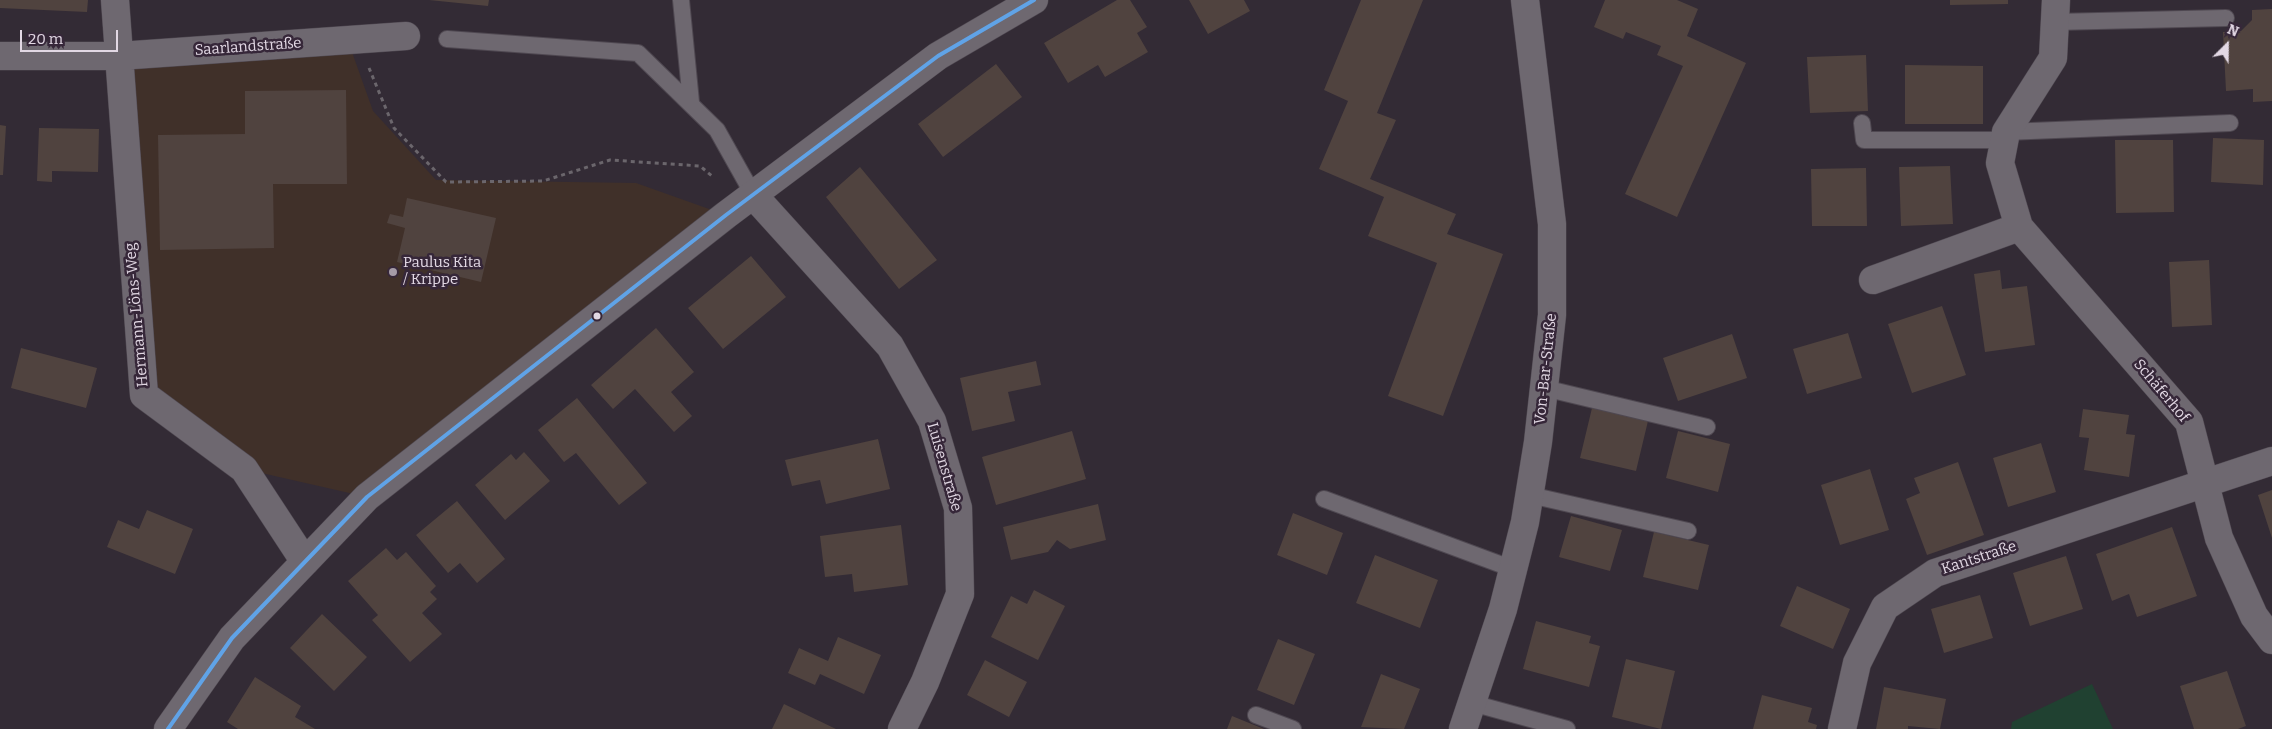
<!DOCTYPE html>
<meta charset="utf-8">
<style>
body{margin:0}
#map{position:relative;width:2272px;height:729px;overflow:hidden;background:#332b35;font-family:Bitter,serif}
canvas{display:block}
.north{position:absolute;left:2202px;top:20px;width:50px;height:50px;-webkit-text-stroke:4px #362739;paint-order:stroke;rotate:23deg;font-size:14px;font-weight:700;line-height:20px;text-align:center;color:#e2d8e4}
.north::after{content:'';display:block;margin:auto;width:18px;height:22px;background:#e2d8e4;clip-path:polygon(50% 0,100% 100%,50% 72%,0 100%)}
.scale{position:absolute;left:20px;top:30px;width:98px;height:22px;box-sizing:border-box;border:2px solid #e2d8e4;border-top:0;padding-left:6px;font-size:15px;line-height:18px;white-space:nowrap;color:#e2d8e4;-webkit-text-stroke:4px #362739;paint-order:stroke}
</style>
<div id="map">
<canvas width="2272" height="729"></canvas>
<div class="north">N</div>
<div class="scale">20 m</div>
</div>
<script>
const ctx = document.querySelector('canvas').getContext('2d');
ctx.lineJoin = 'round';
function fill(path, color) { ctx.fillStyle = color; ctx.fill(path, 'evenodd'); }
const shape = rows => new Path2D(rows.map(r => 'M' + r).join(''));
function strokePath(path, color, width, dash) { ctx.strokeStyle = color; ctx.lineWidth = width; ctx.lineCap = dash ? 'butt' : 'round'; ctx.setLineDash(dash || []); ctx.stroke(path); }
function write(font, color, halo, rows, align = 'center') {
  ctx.font = font + ' Bitter,serif'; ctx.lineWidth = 5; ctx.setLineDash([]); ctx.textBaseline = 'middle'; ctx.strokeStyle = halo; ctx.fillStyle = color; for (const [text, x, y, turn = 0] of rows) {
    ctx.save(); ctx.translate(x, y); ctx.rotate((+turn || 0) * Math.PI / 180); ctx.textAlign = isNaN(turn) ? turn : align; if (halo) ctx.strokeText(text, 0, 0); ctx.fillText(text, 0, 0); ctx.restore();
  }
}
fill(shape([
 [347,38,373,111,436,180,636,183,726,215,367,497,244,469,144,395,119,56]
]), '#403029');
fill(shape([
 [2092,684,2113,729,2011,729,2012,722]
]), '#204131');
fill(shape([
 [0,0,88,0,87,12,0,8],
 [429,0,489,0,488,6],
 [1117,0,1130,0,1147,27,1137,33,1148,52,1105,77,1098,65,1068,83,1044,43],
 [1189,0,1244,0,1250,11,1208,34],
 [1361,0,1423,0,1377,113,1396,120,1370,179,1456,214,1447,234,1503,254,1443,416,1388,396,1437,263,1368,236,1384,197,1319,169,1348,101,1324,90],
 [1605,0,1677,0,1698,9,1687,36,1746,63,1677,217,1625,194,1683,66,1657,55,1661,46,1626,32,1623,39,1594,27],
 [1950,0,2008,0,2008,4,1950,5],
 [2272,9,2272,101,2253,102,2253,89,2226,91,2223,32,2241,31,2252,20,2252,10],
 [1866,55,1868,111,1810,113,1807,57],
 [996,64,1022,97,943,157,918,124],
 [1905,65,1983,66,1983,124,1905,124],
 [346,90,347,184,273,184,274,248,160,250,158,135,245,134,245,91],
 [0,125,6,126,3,175,0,175],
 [39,128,99,129,98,172,52,171,52,182,37,181],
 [2213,138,2264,140,2263,185,2211,182],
 [2115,140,2173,140,2174,212,2116,213],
 [1950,166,1953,224,1901,226,1899,167],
 [860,167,937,260,899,289,826,197],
 [1866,168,1867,226,1812,226,1811,169],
 [407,198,496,218,481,282,397,262,405,228,387,223,390,214,403,217],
 [751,256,786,297,723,349,688,308],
 [2209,260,2212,325,2172,327,2169,262],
 [2000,270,2002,289,2027,286,2035,345,1985,352,1974,274],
 [1942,306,1966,375,1912,393,1888,324],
 [656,328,694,372,671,392,692,416,674,432,635,389,613,409,591,385],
 [1848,333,1862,378,1807,394,1793,349],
 [1732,334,1747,378,1678,401,1663,358],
 [21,348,97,368,86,408,11,388],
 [1036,361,1041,385,1008,392,1015,421,972,431,960,378],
 [577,398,647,483,619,505,576,453,564,462,538,430],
 [1592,408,1648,421,1636,471,1580,458],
 [2083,409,2129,415,2126,434,2135,435,2129,477,2084,470,2089,438,2079,437],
 [1072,431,1086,479,996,505,982,457],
 [1678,431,1730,444,1718,492,1666,478],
 [878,439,890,489,826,504,820,480,792,486,785,460],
 [2041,443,2056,492,2008,507,1993,458],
 [524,452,550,481,505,520,475,485,511,454,516,460],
 [1958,462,1984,535,1927,555,1906,499,1920,493,1914,478],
 [1870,469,1889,530,1840,545,1821,485],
 [2272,490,2272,538,2258,495],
 [457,501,505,559,477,583,460,563,448,573,416,535],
 [1098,504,1106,540,1070,549,1057,540,1048,552,1011,560,1003,527],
 [147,510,193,529,175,574,107,547,118,520,139,529],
 [1293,513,1343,533,1327,575,1277,555],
 [1571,516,1622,530,1610,571,1559,557],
 [901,525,908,585,854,592,852,574,825,577,820,536],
 [2172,527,2197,596,2137,617,2129,594,2112,601,2096,554],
 [1654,532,1709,545,1698,590,1643,577],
 [386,548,397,560,406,552,436,586,430,592,437,599,422,613,442,634,410,662,372,620,378,615,348,581],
 [1375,555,1438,580,1420,628,1356,603],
 [2066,556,2083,609,2030,626,2013,573],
 [1797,586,1850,609,1833,649,1780,626],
 [1034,590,1065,606,1038,660,991,637,1011,596,1027,604],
 [1980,595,1993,638,1944,653,1931,609],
 [322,614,367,657,334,691,290,648],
 [1536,621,1591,636,1589,643,1600,646,1589,687,1523,669],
 [838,637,881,655,864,694,820,674,815,685,788,673,799,648,828,661],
 [1278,639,1315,654,1294,705,1257,690],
 [1626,659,1675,671,1661,729,1612,717],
 [985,660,1027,682,1009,717,967,695],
 [2227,671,2246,726,2238,729,2194,729,2180,686],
 [1381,674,1420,689,1404,729,1361,727],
 [255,677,301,706,295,717,315,729,238,729,227,722],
 [1884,687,1946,699,1940,729,1908,726,1908,729,1876,729],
 [1762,695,1812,708,1808,722,1817,725,1816,729,1753,729],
 [784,704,836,729,772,729],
 [1232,716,1264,729,1227,729]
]), '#50433f');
const service = shape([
 [681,0,691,102],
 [2055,22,2226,18],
 [447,39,638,53,717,130,754,196],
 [1862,123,1864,140,2005,140],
 [2006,132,2230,123],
 [1544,388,1707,427],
 [1530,495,1688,531],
 [1324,499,1513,569],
 [1472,703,1567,729],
 [1256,715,1293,729]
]);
const minor = shape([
 [115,0,144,395,244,469,305,562],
 [2056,0,2053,58,2006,132,2000,163,2019,227,2189,422,2219,538,2254,616,2272,640],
 [0,56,119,56,406,36],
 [754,196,890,346,932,421,958,508,960,594,925,682,902,729],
 [1873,280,2019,227],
 [168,729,232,638,367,497,726,215,938,56,1034,0],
 [1463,729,1503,609,1525,522,1538,442,1552,315,1552,224,1525,0],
 [1842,729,1857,663,1885,607,1935,573,2272,461]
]);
strokePath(service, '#4f4851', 18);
strokePath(minor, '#4f4851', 29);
strokePath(shape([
 [369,68,394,128,446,182,543,181,610,160,700,166,712,176]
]), '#6b666c', 3, [4, 4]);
strokePath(service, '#6e6870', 16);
strokePath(minor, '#6e6870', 28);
strokePath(shape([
 [168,729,232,638,367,497,726,215,938,56,1034,0]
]), '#60a3e7', 4);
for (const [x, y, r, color] of [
 [393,272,5,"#a59ba7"],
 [597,316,4.5,"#e2d8e4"]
]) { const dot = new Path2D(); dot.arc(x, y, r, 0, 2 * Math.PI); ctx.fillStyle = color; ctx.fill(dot); strokePath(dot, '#362739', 2); }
write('15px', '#e2d8e4', '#362739', [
 ["Saarlandstraße",248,47,-4],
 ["Hermann-Löns-Weg",137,315,-95],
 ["Von-Bar-Straße",1546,369,-84],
 ["Schäferhof",2161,391,50],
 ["Luisenstraße",944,467,74],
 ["Kantstraße",1979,558,-18]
]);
write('15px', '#e2d8e4', '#362739', [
 ["Paulus Kita",403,263],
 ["/ Krippe",403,280]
], 'left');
</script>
